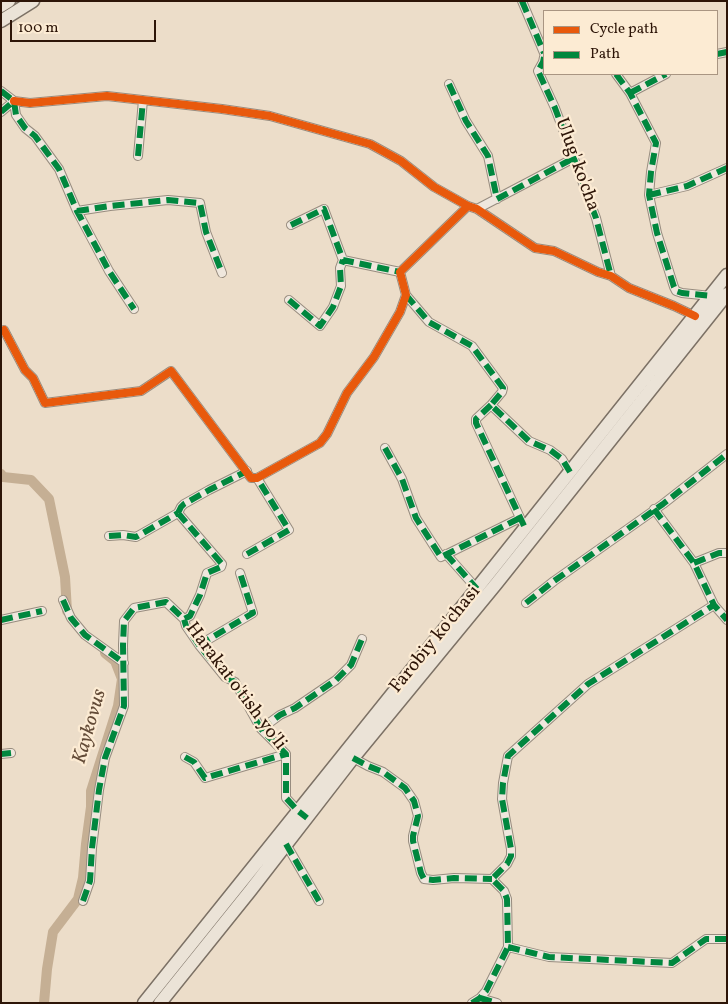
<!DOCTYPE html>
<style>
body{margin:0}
#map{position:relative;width:728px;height:1004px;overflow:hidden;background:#ecddc9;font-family:Vollkorn,serif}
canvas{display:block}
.frame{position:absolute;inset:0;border:2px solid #2d1508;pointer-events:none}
.legend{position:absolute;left:543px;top:10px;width:175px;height:65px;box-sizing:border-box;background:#fcebd3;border:1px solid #a99582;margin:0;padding:6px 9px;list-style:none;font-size:15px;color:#2d1508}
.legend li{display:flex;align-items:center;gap:10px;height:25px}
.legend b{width:25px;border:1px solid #a99582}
.scale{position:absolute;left:10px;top:20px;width:146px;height:22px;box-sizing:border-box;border:2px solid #2d1508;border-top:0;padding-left:6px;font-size:15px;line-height:18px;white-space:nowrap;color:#2d1508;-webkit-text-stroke:4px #fcebd3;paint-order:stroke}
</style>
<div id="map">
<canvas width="728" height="1004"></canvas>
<div class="frame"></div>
<ul class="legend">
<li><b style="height:6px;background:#e8590c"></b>Cycle path</li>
<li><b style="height:6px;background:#00873e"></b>Path</li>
</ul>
<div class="scale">100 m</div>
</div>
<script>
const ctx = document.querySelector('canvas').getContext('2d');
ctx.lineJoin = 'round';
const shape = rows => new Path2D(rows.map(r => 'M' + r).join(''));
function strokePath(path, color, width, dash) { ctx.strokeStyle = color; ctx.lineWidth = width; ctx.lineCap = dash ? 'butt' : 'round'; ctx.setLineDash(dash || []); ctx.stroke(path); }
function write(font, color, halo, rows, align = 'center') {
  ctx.font = font + ' Vollkorn,serif'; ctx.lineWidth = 4.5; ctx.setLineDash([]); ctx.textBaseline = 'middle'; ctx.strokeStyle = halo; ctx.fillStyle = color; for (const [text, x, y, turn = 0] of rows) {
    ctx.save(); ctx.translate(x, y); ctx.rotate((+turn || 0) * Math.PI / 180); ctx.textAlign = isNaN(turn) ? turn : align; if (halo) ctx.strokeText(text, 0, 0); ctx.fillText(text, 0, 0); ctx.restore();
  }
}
strokePath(shape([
 [1,474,3,477,31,480,49,499,65,577,67,611],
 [44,1003,47,969,53,932,78,899,83,878,86,844,91,807,91,791,118,706,122,679,115,661,105,653]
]), '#c5af94', 10);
const minor = shape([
 [522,1,544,53],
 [717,54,727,52],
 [544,57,543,62,538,71,555,108,596,218,611,276],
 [616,74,630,93,656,143,651,172,649,195,657,233,674,287,676,291,682,293,711,296],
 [449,84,466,121,488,156,497,199],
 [1,91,14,101,16,115,25,128,35,136,59,169,77,211,109,271,134,309],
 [630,93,666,74],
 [14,101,30,103,107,96,222,109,270,116,370,144,401,161,434,187,468,206,477,209,535,248,554,251,598,272,611,276,629,288,674,306,695,316],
 [1,112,14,101],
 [138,156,143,100],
 [649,195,687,186,727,168],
 [477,209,574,158],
 [77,211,110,206,168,200,200,203,206,232,222,273],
 [291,225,324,209,343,260,400,272],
 [406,295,429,322,472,346,503,388,502,392,491,405,529,441,550,450,562,459,570,472],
 [289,300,320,326,333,307,341,286,340,268,343,260],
 [4,330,25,370,33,378,45,403,141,391,171,371,251,478,257,478,320,443,327,434,347,393,374,357,400,312,406,295,400,272,468,206],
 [491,405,476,419,476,423,522,522],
 [385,448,402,479,416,518,441,557,520,518],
 [654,509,694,563,714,605,727,620],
 [178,513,222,564,221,567,207,573,200,595,190,616,184,619],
 [178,513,181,507,184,504,209,490,247,471],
 [109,536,123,535,136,537,178,513],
 [247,554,289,530,257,478],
 [446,554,477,589],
 [694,563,719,553,727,553],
 [63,600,71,618,85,635,124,663],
 [526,603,554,581,663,504,727,454],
 [1,620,42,611],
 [199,645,253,613,240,573],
 [261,729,280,715,295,708,336,680,351,665,362,639],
 [1,754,11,753],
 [185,757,194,762,205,778,286,754],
 [353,758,368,766,383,772,405,788,414,801,418,816,413,836,413,841,421,873,424,879,433,880,454,878,492,879],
 [286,844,319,901],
 [83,901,90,881,92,848,99,790,105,758,124,706,123,645,124,621,134,608,166,602,184,619,186,626,199,645,225,677,235,682,261,729,286,754,286,798,300,813],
 [508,947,549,957,672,963,706,939,727,939],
 [480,998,497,1003],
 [472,1003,480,998,486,991,508,947,507,899,504,891,492,879,507,864,511,856,511,849,502,799,503,783,508,756,588,684,714,605]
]);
const primary = shape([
 [1,6,9,1],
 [1,21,33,1],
 [144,1003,470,597,727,275],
 [160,1003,250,891,353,758,496,584,727,294]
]);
strokePath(minor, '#978c7f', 10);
strokePath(primary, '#7c7165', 15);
strokePath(minor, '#efe7dd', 8);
strokePath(primary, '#ebe3d7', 12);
strokePath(shape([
 [522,1,544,53],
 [717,54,727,52],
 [544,57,543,62,538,71,555,108,596,218,611,276],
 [616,74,630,93,656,143,651,172,649,195,657,233,674,287,676,291,682,293,712,296],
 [449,84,466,121,488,156,497,199,574,158],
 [1,91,14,101,16,115,25,128,35,136,59,169,77,211,109,271,134,309],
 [630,93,666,74],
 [1,112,14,101],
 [138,156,143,100],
 [649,195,687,186,727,168],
 [77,211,110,206,168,200,200,203,206,232,222,273],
 [291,225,324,209,343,260,400,272],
 [406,295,429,322,472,346,503,388,502,392,491,405,529,441,550,450,562,459,570,472],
 [289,300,320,326,333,307,341,286,340,268,343,260],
 [491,405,476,419,476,423,525,528],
 [385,448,402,479,416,518,441,557,520,518],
 [654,509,694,563,714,605,727,620],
 [178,513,222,564,221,567,207,573,200,595,190,616,184,619],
 [178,513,181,507,184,504,209,490,247,471],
 [109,536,123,535,136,537,178,513],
 [247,554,289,530,257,478],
 [446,554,477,589],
 [694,563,719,553,727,553],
 [63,600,71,618,85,635,124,663],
 [526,603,554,581,663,504,727,454],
 [1,620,42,611],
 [199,645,253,613,240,573],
 [261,729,280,715,295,708,336,680,351,665,362,639],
 [1,754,11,753],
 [185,757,194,762,205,778,286,754],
 [353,758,368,766,383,772,405,788,414,801,418,816,413,836,413,841,421,873,424,879,433,880,454,878,492,879],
 [286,844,319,901],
 [83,901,90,881,92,848,99,790,105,758,124,706,123,645,124,621,134,608,166,602,184,619,186,626,199,645,225,677,235,682,261,729,286,754,286,798,298,811,307,818],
 [508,947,549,957,672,963,706,939,727,939],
 [480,998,497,1003],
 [472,1003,480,998,486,991,508,947,507,899,504,891,492,879,507,864,511,856,511,849,502,799,503,783,508,756,588,684,714,605]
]), '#00873e', 6, [12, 6]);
strokePath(shape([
 [14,101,30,103,107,96,222,109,270,116,370,144,401,161,434,187,468,206,477,209,535,248,554,251,598,272,611,276,629,288,674,306,695,316],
 [4,330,25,370,33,378,45,403,141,391,171,371,251,478,257,478,320,443,327,434,347,393,374,357,400,312,406,295,400,272,468,206]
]), '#e8590c', 8);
write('19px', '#2d1508', '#fcebd3', [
 ["Ulug' ko'cha",576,165,70],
 ["Farobiy ko'chasi",436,640,-51],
 ["Harakat o'tish yo'li",235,687,53]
]);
write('italic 20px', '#634b37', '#fcebd3', [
 ["Kaykovus",91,727,-74]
]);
</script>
